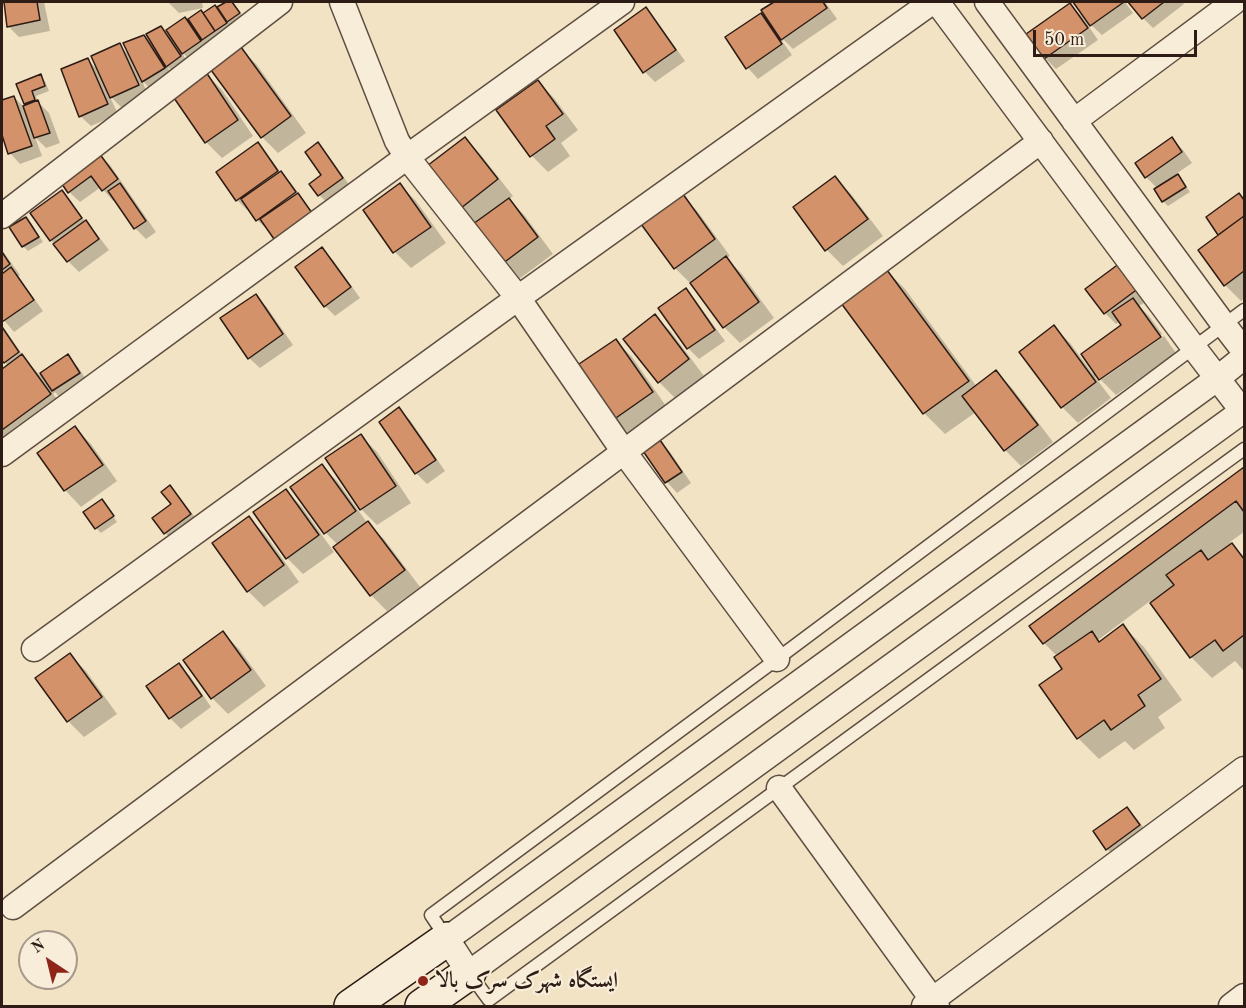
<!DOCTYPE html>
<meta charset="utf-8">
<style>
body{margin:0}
#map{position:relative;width:1246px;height:1008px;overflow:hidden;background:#f2e3c4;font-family:"Old Standard TT",serif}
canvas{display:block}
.frame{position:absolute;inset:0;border:3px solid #2d1c15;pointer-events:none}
.north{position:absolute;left:18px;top:930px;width:60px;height:60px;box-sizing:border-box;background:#f7edd9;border:2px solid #a6998b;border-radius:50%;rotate:325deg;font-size:16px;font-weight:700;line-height:24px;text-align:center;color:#2d1c15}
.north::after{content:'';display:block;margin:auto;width:21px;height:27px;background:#8f2418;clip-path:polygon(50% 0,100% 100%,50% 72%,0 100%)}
.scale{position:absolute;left:1033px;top:30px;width:164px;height:27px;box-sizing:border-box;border:3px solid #2d1c15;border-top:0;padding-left:8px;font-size:18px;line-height:21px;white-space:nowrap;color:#2d1c15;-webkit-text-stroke:4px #f7edd9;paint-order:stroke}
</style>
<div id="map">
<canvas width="1246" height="1008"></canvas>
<div class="frame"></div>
<div class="north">N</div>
<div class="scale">50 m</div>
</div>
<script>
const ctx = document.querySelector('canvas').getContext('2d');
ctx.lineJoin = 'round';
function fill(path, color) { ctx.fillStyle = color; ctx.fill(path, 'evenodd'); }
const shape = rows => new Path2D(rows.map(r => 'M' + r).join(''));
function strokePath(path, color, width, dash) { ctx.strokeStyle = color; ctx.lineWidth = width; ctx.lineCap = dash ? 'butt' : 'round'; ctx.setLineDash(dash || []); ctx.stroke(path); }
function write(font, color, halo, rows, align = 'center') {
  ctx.font = font + ' "Old Standard TT",Amiri,serif'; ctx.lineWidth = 4.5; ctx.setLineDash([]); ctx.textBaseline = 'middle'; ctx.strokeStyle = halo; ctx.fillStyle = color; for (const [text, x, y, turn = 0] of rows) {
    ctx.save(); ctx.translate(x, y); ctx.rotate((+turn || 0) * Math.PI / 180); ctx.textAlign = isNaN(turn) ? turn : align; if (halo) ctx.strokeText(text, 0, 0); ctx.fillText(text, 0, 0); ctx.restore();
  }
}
fill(shape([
 [2,2,44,2,50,31,19,37,9,27,5,3,2,5],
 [168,2,202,2,203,8,179,13],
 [229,2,231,2,235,5,244,19,193,63,184,54,183,55,191,67,177,76,169,68,168,68,174,79,153,92,142,80,148,96,122,108,109,95,118,114,91,126,80,116,88,60,100,72,119,45,129,55,144,36,154,46,160,28,172,39,185,19,194,28,203,15,215,7,217,9],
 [777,2,825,2,837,19,793,49,784,40,782,41,792,55,758,79,748,68,727,38,761,14,770,24,772,23,763,11],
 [1075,2,1125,2,1133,13,1102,35,1091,25],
 [1130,2,1182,2,1184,4,1153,28,1143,18],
 [1070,5,1081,15,1098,40,1056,69,1045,58,1028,34],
 [646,9,656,20,685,61,655,82,645,72],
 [241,49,257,65,306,133,278,153,262,137],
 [206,74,222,90,253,136,222,158,206,142],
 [40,76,45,81,49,91,36,96,38,102,49,113,60,143,46,148,35,137,42,156,20,164,10,153,2,133,2,102,14,97,24,107,28,106,25,103],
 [538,82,554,98,578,130,561,143,570,156,548,172,532,156,498,110],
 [465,139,481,155,513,196,509,199,525,216,553,254,519,279,503,263,457,211],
 [1172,139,1183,150,1192,163,1176,174,1182,181,1190,192,1168,206,1163,201,1158,189,1146,177,1137,164],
 [258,144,268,155,281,173,291,183,321,224,286,249,269,229,268,230,257,220,249,209,247,210,237,200],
 [318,144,328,155,352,189,330,205,319,195,323,175],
 [99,155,110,165,156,232,146,239,135,228,115,199,113,201,101,187,80,202,69,192],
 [835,178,851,194,883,236,843,266,827,250],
 [400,185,416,201,446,243,411,268,395,252,365,210],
 [61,192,72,203,87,224,96,233,109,250,79,272,68,261,51,240],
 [1239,195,1244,201,1244,299,1241,301,1225,285,1200,250,1221,235,1219,234],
 [682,196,698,212,730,256,726,258,742,274,774,318,740,343,724,327,691,284,675,268],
 [26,219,31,223,43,242,28,251,23,246],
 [322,249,333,260,360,298,335,316,325,306],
 [2,250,20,275,18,276,43,311,14,332,2,318],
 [1120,265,1149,300,1139,306,1149,316,1162,334,1101,377,1101,380,1096,375,1095,377,1111,398,1078,423,1062,407,1054,327,1070,343,1093,374,1095,372,1124,325,1120,321,1116,324,1105,313,1087,289],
 [884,268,905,289,977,387,996,372,1012,388,1053,442,1021,466,1005,450,976,412,945,434,924,413],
 [686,290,696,301,725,341,699,359,688,348,660,308],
 [255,296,266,306,293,345,260,368,249,358],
 [655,316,671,332,704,376,675,398,659,382],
 [2,325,28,363,40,375,67,356,78,367,89,384,63,401,55,392,53,394,66,410,2,458,2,371,8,366,2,358],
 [1164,336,1176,353,1116,395,1101,380],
 [616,341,632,357,668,409,630,435,614,419],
 [399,409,410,420,445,471,427,484,416,473],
 [75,428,91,444,117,481,81,507,65,490,39,453],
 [361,436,377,452,411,503,377,525,361,509],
 [659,441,670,452,691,483,677,493,667,482,645,451],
 [322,466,338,482,368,524,384,539,420,587,387,611,371,595,338,545,326,533,292,487],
 [1244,469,1244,532,1230,542,1244,557,1244,671,1235,661,1212,678,1191,657,1150,601,1098,640,1100,642,1123,626,1144,647,1182,700,1158,717,1165,728,1134,750,1125,741,1099,759,1078,738,1064,669,1058,657,1044,643,1032,626],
 [170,487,180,498,201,525,176,543,165,533,173,504],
 [286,491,302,507,334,552,303,574,287,558],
 [106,506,117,522,101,533,96,528],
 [249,518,265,534,299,582,264,607,248,591,214,543],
 [223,633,239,649,266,686,228,714,212,698],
 [70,655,86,671,117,714,84,737,68,721,37,678],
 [179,665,190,676,211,707,181,729,170,718,148,686],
 [1127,809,1137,819,1150,836,1118,859,1107,849]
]), '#0003');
const building = shape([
 [4,2,37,2,40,20,7,27,4,2],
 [226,2,232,2,240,13,227,22,217,7,226,2],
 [774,2,823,2,827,8,781,40,761,10,774,2],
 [1073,2,1124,2,1090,26,1073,2],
 [1128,2,1164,2,1142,19,1128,2],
 [1070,3,1088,28,1044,59,1026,34,1070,3],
 [215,5,227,23,215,31,203,13,215,5],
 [646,7,676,50,643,73,614,30,646,7],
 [201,10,215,31,202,40,188,19,201,10],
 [761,13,782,44,746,69,725,37,761,13],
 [185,17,201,41,182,54,166,30,185,17],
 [161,26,181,56,166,67,146,34,161,26],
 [144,35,165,68,142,82,123,43,144,35],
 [120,43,139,85,110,98,91,56,120,43],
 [241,47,291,116,261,138,211,70,241,47],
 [88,58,108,104,79,117,61,69,88,58],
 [206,72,238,120,205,143,172,95,206,72],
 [41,74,45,86,32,91,35,100,24,104,16,84,41,74],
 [538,80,563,114,546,126,555,139,530,157,496,110,538,80],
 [14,96,32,146,8,154,2,135,2,100,14,96],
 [38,100,50,133,34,138,23,106,38,100],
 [465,137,498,179,456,212,423,169,465,137],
 [1172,137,1182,152,1145,178,1135,163,1172,137],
 [258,142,278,171,236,201,216,172,258,142],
 [318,142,343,178,318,196,309,184,321,175,305,152,318,142],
 [99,153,118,179,102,191,91,176,68,193,60,181,99,153],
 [281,171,296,192,256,221,241,199,281,171],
 [1178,174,1186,187,1162,202,1154,189,1178,174],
 [835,176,868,219,825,251,793,207,835,176],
 [120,183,146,221,134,229,108,191,120,183],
 [400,183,431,227,393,253,363,210,400,183],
 [62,190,82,218,50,241,30,213,62,190],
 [298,193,312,213,274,239,260,219,298,193],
 [1239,193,1244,200,1244,216,1218,235,1206,217,1239,193],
 [683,194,715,239,674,269,641,224,683,194],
 [509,198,538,237,502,264,473,224,509,198],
 [1244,216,1244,271,1224,286,1198,250,1244,216],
 [26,217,39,237,22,247,9,227,26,217],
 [86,220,99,239,67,262,53,244,86,220],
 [322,247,351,287,324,307,295,267,322,247],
 [2,252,10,264,2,270,2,252],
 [726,256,759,302,723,328,690,283,726,256],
 [1120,263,1139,288,1104,314,1085,289,1120,263],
 [884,266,969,381,923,414,838,299,884,266],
 [11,267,34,300,2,322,2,274,11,267],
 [686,288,715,330,687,349,658,308,686,288],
 [256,294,283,334,248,359,220,318,256,294],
 [1133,298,1161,337,1099,380,1081,354,1121,325,1112,312,1133,298],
 [655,314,689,359,658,383,623,339,655,314],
 [1054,325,1096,382,1061,408,1019,352,1054,325],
 [2,327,19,352,4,363,2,361,2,327],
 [616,339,653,392,613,420,576,366,616,339],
 [22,354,51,394,2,430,2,369,22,354],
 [68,354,80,373,52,391,40,373,68,354],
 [996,370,1038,425,1004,451,962,396,996,370],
 [399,407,436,460,415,474,379,422,399,407],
 [75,426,103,465,64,491,37,453,75,426],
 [361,434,396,486,360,510,325,458,361,434],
 [660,440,682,472,665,483,643,451,660,440],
 [322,464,356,511,324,534,290,487,322,464],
 [1244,467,1244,512,1236,501,1043,644,1029,626,1244,467],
 [170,485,191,514,164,534,152,518,171,504,161,492,170,485],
 [286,489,319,535,286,559,253,512,286,489],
 [102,499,114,516,95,529,83,512,102,499],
 [249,516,284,565,247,592,212,543,249,516],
 [368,521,405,570,370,596,333,547,368,521],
 [1232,543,1244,559,1244,635,1223,651,1215,640,1190,658,1150,603,1174,585,1166,575,1201,550,1208,560,1232,543],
 [1123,624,1161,679,1138,695,1145,706,1111,730,1104,720,1077,739,1039,685,1062,669,1054,657,1092,631,1099,642,1123,624],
 [223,631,251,670,211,699,183,660,223,631],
 [70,653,102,697,67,722,35,678,70,653],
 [179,663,202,696,169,719,146,686,179,663],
 [1127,807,1140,825,1106,850,1093,831,1127,807]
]);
fill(building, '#d39269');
strokePath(building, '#2d1c15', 1.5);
const service = shape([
 [447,939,431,915,777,659,1244,310],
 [470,974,489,1000,1244,449]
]);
const minor = shape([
 [342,2,397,141,407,157,518,298,624,452,777,659],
 [937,2,1194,348,1244,413],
 [987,2,1224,325,1244,351],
 [1074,121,1234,2],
 [2,216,280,2],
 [1244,357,1218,378,447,939,469,973,1244,410],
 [2,454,407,157,622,2],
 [34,649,518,298,932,2],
 [779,788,937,1006],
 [13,907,1041,141],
 [924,1006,1244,769],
 [1231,1006,1244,996]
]);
const secondary = shape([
 [351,1006,447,939],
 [422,1006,469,973]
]);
strokePath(service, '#5e4e41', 15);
strokePath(minor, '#5e4e41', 27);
strokePath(secondary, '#2d1c15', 36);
strokePath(service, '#f7edd9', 12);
strokePath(minor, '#f7edd9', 24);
strokePath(secondary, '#f7edd9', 33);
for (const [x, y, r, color] of [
 [423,981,6,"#8f2418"]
]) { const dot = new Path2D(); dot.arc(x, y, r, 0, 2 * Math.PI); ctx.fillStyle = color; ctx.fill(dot); strokePath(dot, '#f7edd9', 2); }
write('bold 22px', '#2d1c15', '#f7edd9', [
 ["ایستگاه شهرک سرک بالا",435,981]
], 'left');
</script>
